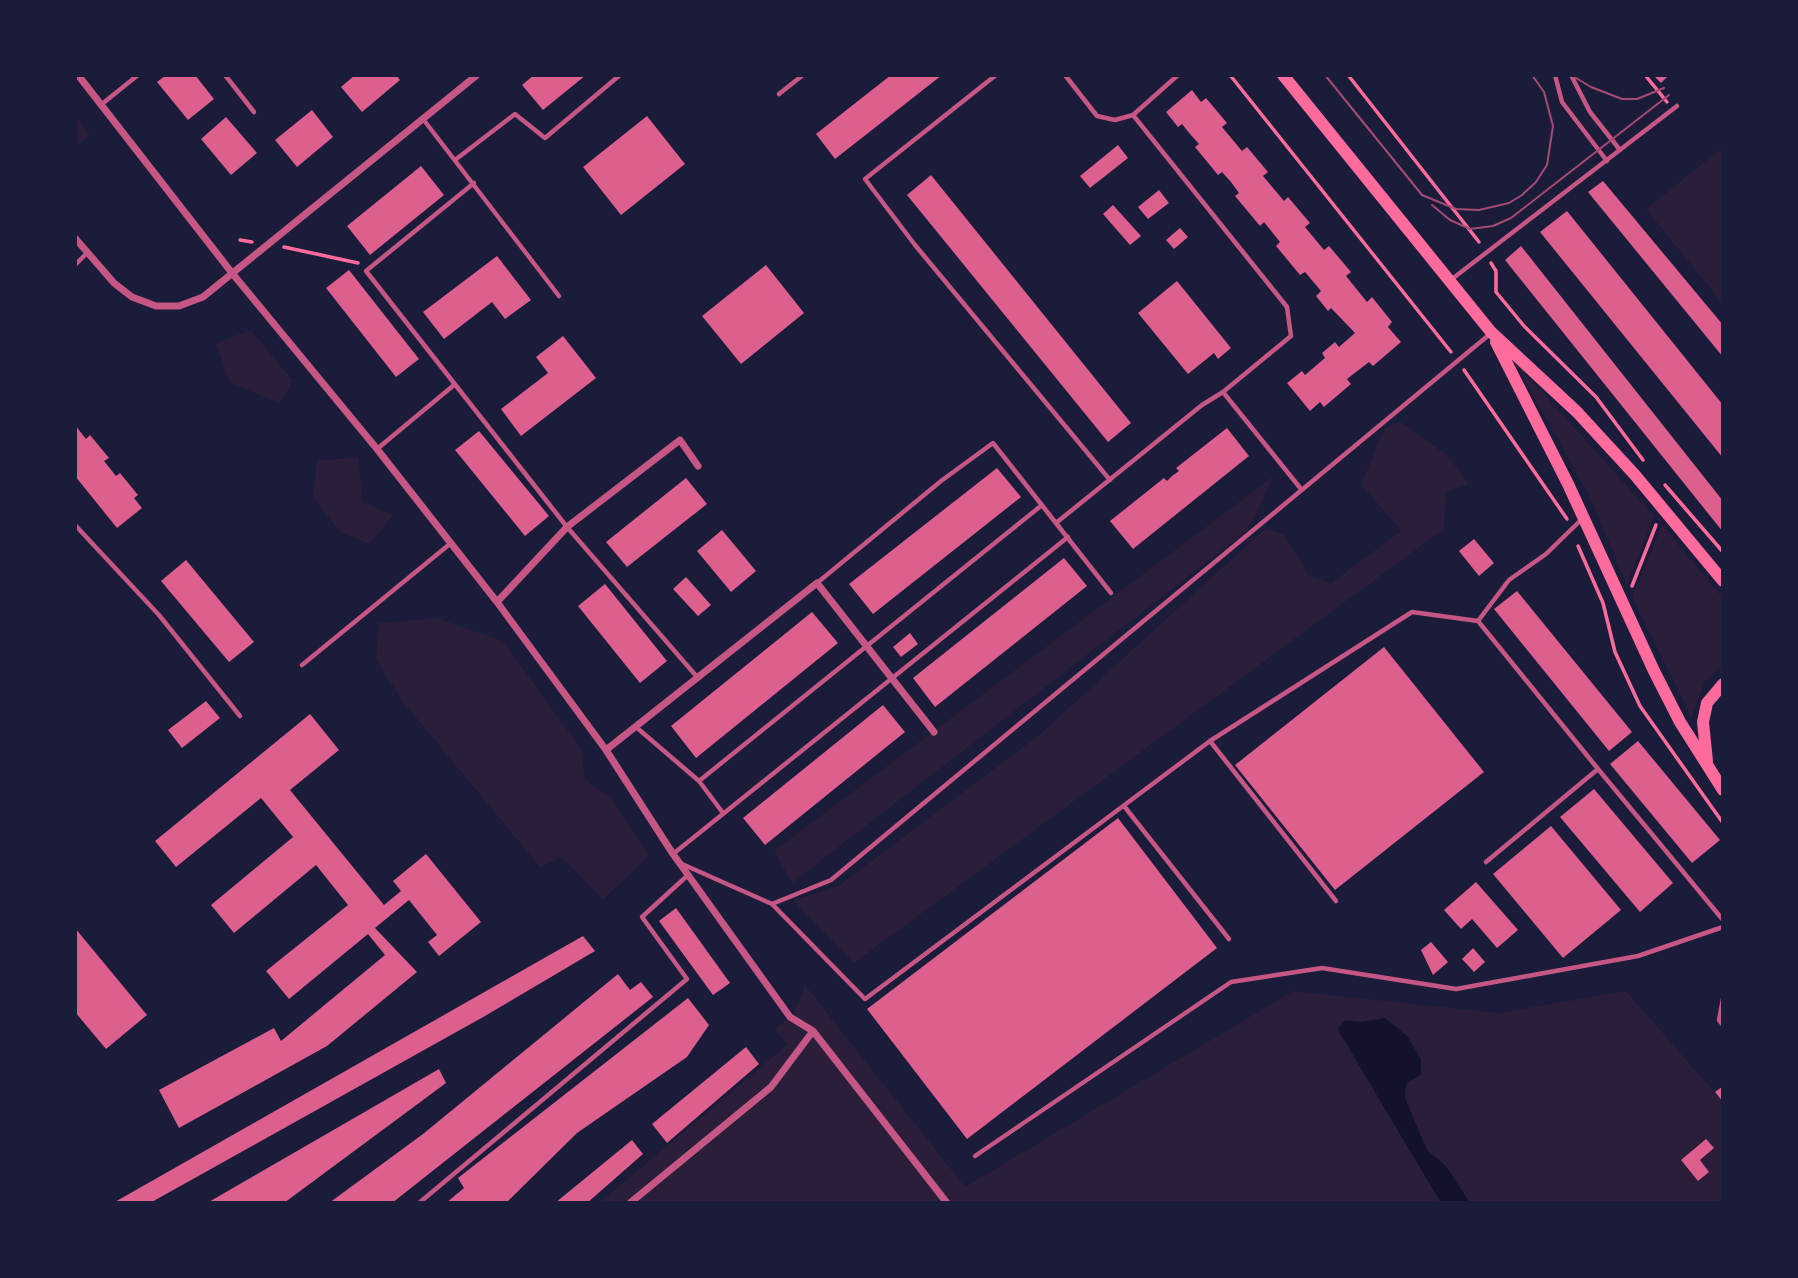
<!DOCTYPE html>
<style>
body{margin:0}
#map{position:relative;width:1798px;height:1278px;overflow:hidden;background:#1b1b3a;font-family:Ubuntu,sans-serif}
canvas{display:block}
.frame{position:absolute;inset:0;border:77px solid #1b1b3a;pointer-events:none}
</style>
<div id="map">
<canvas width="1798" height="1278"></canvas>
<div class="frame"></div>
</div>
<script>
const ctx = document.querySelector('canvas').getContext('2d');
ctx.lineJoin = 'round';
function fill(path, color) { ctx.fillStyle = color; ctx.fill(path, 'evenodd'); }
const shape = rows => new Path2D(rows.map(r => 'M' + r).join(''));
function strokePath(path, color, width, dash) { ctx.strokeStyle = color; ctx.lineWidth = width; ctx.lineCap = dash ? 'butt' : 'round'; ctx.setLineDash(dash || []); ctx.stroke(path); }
fill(shape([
 [75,116,90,135,77,146,75,144],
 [1723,147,1723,304,1646,209],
 [251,330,293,381,280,403,230,383,216,343],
 [1514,361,1654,516,1627,585,1590,497],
 [1401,422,1448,456,1469,484,1446,492,1444,529,854,963,793,901,840,885,1038,736,1265,529,1284,534,1309,576,1331,583,1401,531,1361,484,1385,428],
 [359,458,362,502,393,515,370,544,340,532,313,497,317,460],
 [1274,476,1247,531,792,883,774,851],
 [1662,525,1723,598,1723,666,1705,681,1691,717,1632,597],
 [436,618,503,641,581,749,585,779,612,799,649,856,603,900,562,857,540,867,404,703,376,660,379,623],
 [805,985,965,1187,1293,991,1498,1013,1626,991,1723,1102,1723,1203,599,1203,787,1045,775,1029,794,1014]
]), '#2a1e3b');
fill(shape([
 [1385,1018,1407,1036,1421,1059,1421,1074,1406,1084,1405,1098,1427,1150,1446,1166,1470,1203,1441,1203,1338,1030,1345,1020,1362,1022]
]), '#12122b');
fill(shape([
 [166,75,195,75,214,99,188,120,157,82],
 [355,75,396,75,400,80,362,112,341,87],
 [534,75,586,75,543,110,522,85],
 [891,75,942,75,835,159,816,134],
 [1653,75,1669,75,1661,83],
 [1192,90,1201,102,1206,98,1227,123,1222,127,1242,151,1247,147,1268,172,1263,176,1284,201,1288,197,1310,223,1305,227,1324,250,1329,246,1351,272,1346,276,1367,302,1372,297,1392,322,1388,327,1401,342,1373,366,1369,362,1347,379,1351,384,1324,407,1320,402,1310,411,1287,383,1302,371,1305,375,1325,358,1322,353,1335,342,1339,347,1355,333,1331,308,1328,311,1316,296,1321,291,1305,272,1300,275,1276,246,1280,242,1264,222,1260,226,1235,196,1239,193,1231,182,1222,172,1218,175,1195,147,1199,144,1190,134,1182,124,1178,127,1166,112],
 [312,110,333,137,297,167,275,140],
 [647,116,685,164,621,215,583,167],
 [226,117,257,153,231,175,201,139],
 [1118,145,1128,158,1090,188,1080,176],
 [421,166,444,195,370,255,347,226],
 [931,175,1131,423,1108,442,907,195],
 [1603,181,1723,325,1723,357,1588,192],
 [1159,190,1169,203,1148,219,1138,207],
 [1113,205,1141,236,1130,245,1103,214],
 [1567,211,1723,405,1723,458,1540,232],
 [1180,228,1188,237,1174,249,1166,240],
 [1521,246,1723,501,1723,532,1505,260],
 [497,256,531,300,505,319,492,302,444,339,423,312],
 [766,265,804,313,741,364,702,316],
 [349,270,419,359,396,377,326,288],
 [1177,281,1231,348,1218,359,1214,353,1188,374,1138,313],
 [563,336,596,378,521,436,501,409,548,373,536,357],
 [75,425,86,439,90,435,109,458,104,461,116,476,120,473,138,495,134,498,142,508,117,528,75,476],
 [1227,428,1249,456,1133,549,1110,521,1164,478,1167,481,1172,476,1179,471,1176,468],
 [479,431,549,516,525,536,455,450],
 [997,468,1021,497,873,614,849,584],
 [686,478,707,504,627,567,606,542],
 [722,530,756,571,731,592,697,551],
 [1474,539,1494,563,1479,576,1459,551],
 [1064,558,1087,586,935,707,913,678],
 [186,560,254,642,229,662,161,581],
 [686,577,711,605,698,616,673,589],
 [605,584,667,661,640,683,578,606],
 [1517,591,1632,732,1609,751,1494,609],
 [812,612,838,643,696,758,671,726],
 [910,633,918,644,901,657,893,647],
 [1384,647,1484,772,1335,890,1235,765],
 [206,701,220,718,182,748,168,730],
 [883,705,905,732,765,845,743,818],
 [310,714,339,750,290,790,384,905,401,891,393,881,426,854,481,922,439,956,428,942,437,935,409,900,375,928,417,972,327,1046,179,1128,159,1090,274,1028,281,1041,385,955,368,934,289,999,266,971,348,905,316,865,234,933,211,905,293,837,261,798,176,867,155,841],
 [1638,741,1720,840,1692,863,1610,764],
 [1594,789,1673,883,1640,912,1560,817],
 [1118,818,1217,948,967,1139,867,1009],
 [1551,826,1621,910,1563,958,1493,874],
 [1476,882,1518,930,1497,948,1472,919,1461,929,1444,910],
 [676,908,730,983,713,995,659,921],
 [75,928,147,1015,106,1049,75,1012],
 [583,936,595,951,485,1016,150,1203,113,1203],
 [1431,942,1448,962,1433,975,1421,950],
 [1473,948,1485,962,1474,972,1462,959],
 [618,974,630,990,641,982,653,997,392,1203,329,1203,423,1134],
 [688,998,709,1025,687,1057,577,1133,506,1203,446,1203,464,1188,458,1178],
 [746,1047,759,1064,667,1143,652,1124],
 [439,1069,446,1083,284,1203,207,1203],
 [1723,1086,1723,1102,1715,1092],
 [1706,1139,1714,1148,1700,1160,1709,1172,1698,1181,1681,1160],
 [632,1140,643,1154,587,1203,555,1203]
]), '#dd5f8e');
strokePath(shape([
 [1230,75,1451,352],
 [1348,75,1479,242],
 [1645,75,1667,102],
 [240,240,252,242],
 [284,247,358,263],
 [1491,263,1496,271,1496,292,1524,326,1596,397,1643,460],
 [1464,370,1567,519],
 [1665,485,1723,552],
 [1578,546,1603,603,1615,652,1640,706,1723,823],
 [1632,586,1656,525]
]), '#ff6b9d', 3.5);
strokePath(shape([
 [225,75,254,112],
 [996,75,865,179,915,245,1110,480],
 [1065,75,1097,116,1115,120,1133,115,1178,75],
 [1555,75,1562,102,1607,161],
 [1571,75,1590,112,1620,150],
 [779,94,803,75],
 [102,104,138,75],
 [1133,115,1287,307,1291,336,1223,392,1301,489],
 [423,119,559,296],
 [455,160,515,114,545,138,620,75],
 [474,183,366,271,567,527,698,678],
 [75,265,87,253],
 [1452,279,1677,106],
 [377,449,454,385],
 [1056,523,1202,405,1223,392],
 [75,525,159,615,240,716],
 [817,583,941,481,993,443,1111,593],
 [1478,621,1509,580,1546,554,1582,519],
 [302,665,451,543],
 [636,727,699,781],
 [1210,741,1336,901],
 [1598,769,1723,920],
 [1124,806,1229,939],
 [723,813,699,781,1042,505],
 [673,854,1068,537],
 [682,864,772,904,865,999,1210,741,1412,612,1478,621,1598,769,1486,862],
 [772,904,831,880,1490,334],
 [1723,999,1719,1020,1723,1025],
 [975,1156,1231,982,1322,968,1456,989,1638,956,1723,927],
 [419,1203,687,979,642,917,688,875]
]), '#c65784', 4.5);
strokePath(shape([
 [78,75,232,273,377,449,497,602,606,750,673,854,790,1017,813,1031,947,1203],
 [75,238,114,283,132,297,156,306,179,306,203,297,477,75],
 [497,602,567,527,680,440,698,466],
 [606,750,817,583,934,732],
 [630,1203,771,1087,813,1031]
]), '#c65784', 7);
strokePath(shape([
 [1283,75,1491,332,1577,412,1635,475,1723,581],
 [1496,342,1568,484,1654,671,1680,722,1723,790],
 [1707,761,1703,722,1707,703,1723,684]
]), '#ff6b9d', 12);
strokePath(shape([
 [1325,75,1422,195,1456,209,1479,210,1509,203,1522,195,1536,182,1547,165,1553,126,1544,92,1532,75],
 [1571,75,1591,87,1622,99,1637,99,1664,88],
 [1432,205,1450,220,1470,229,1493,226,1511,218,1669,95]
]), '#a44b75', 2);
</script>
